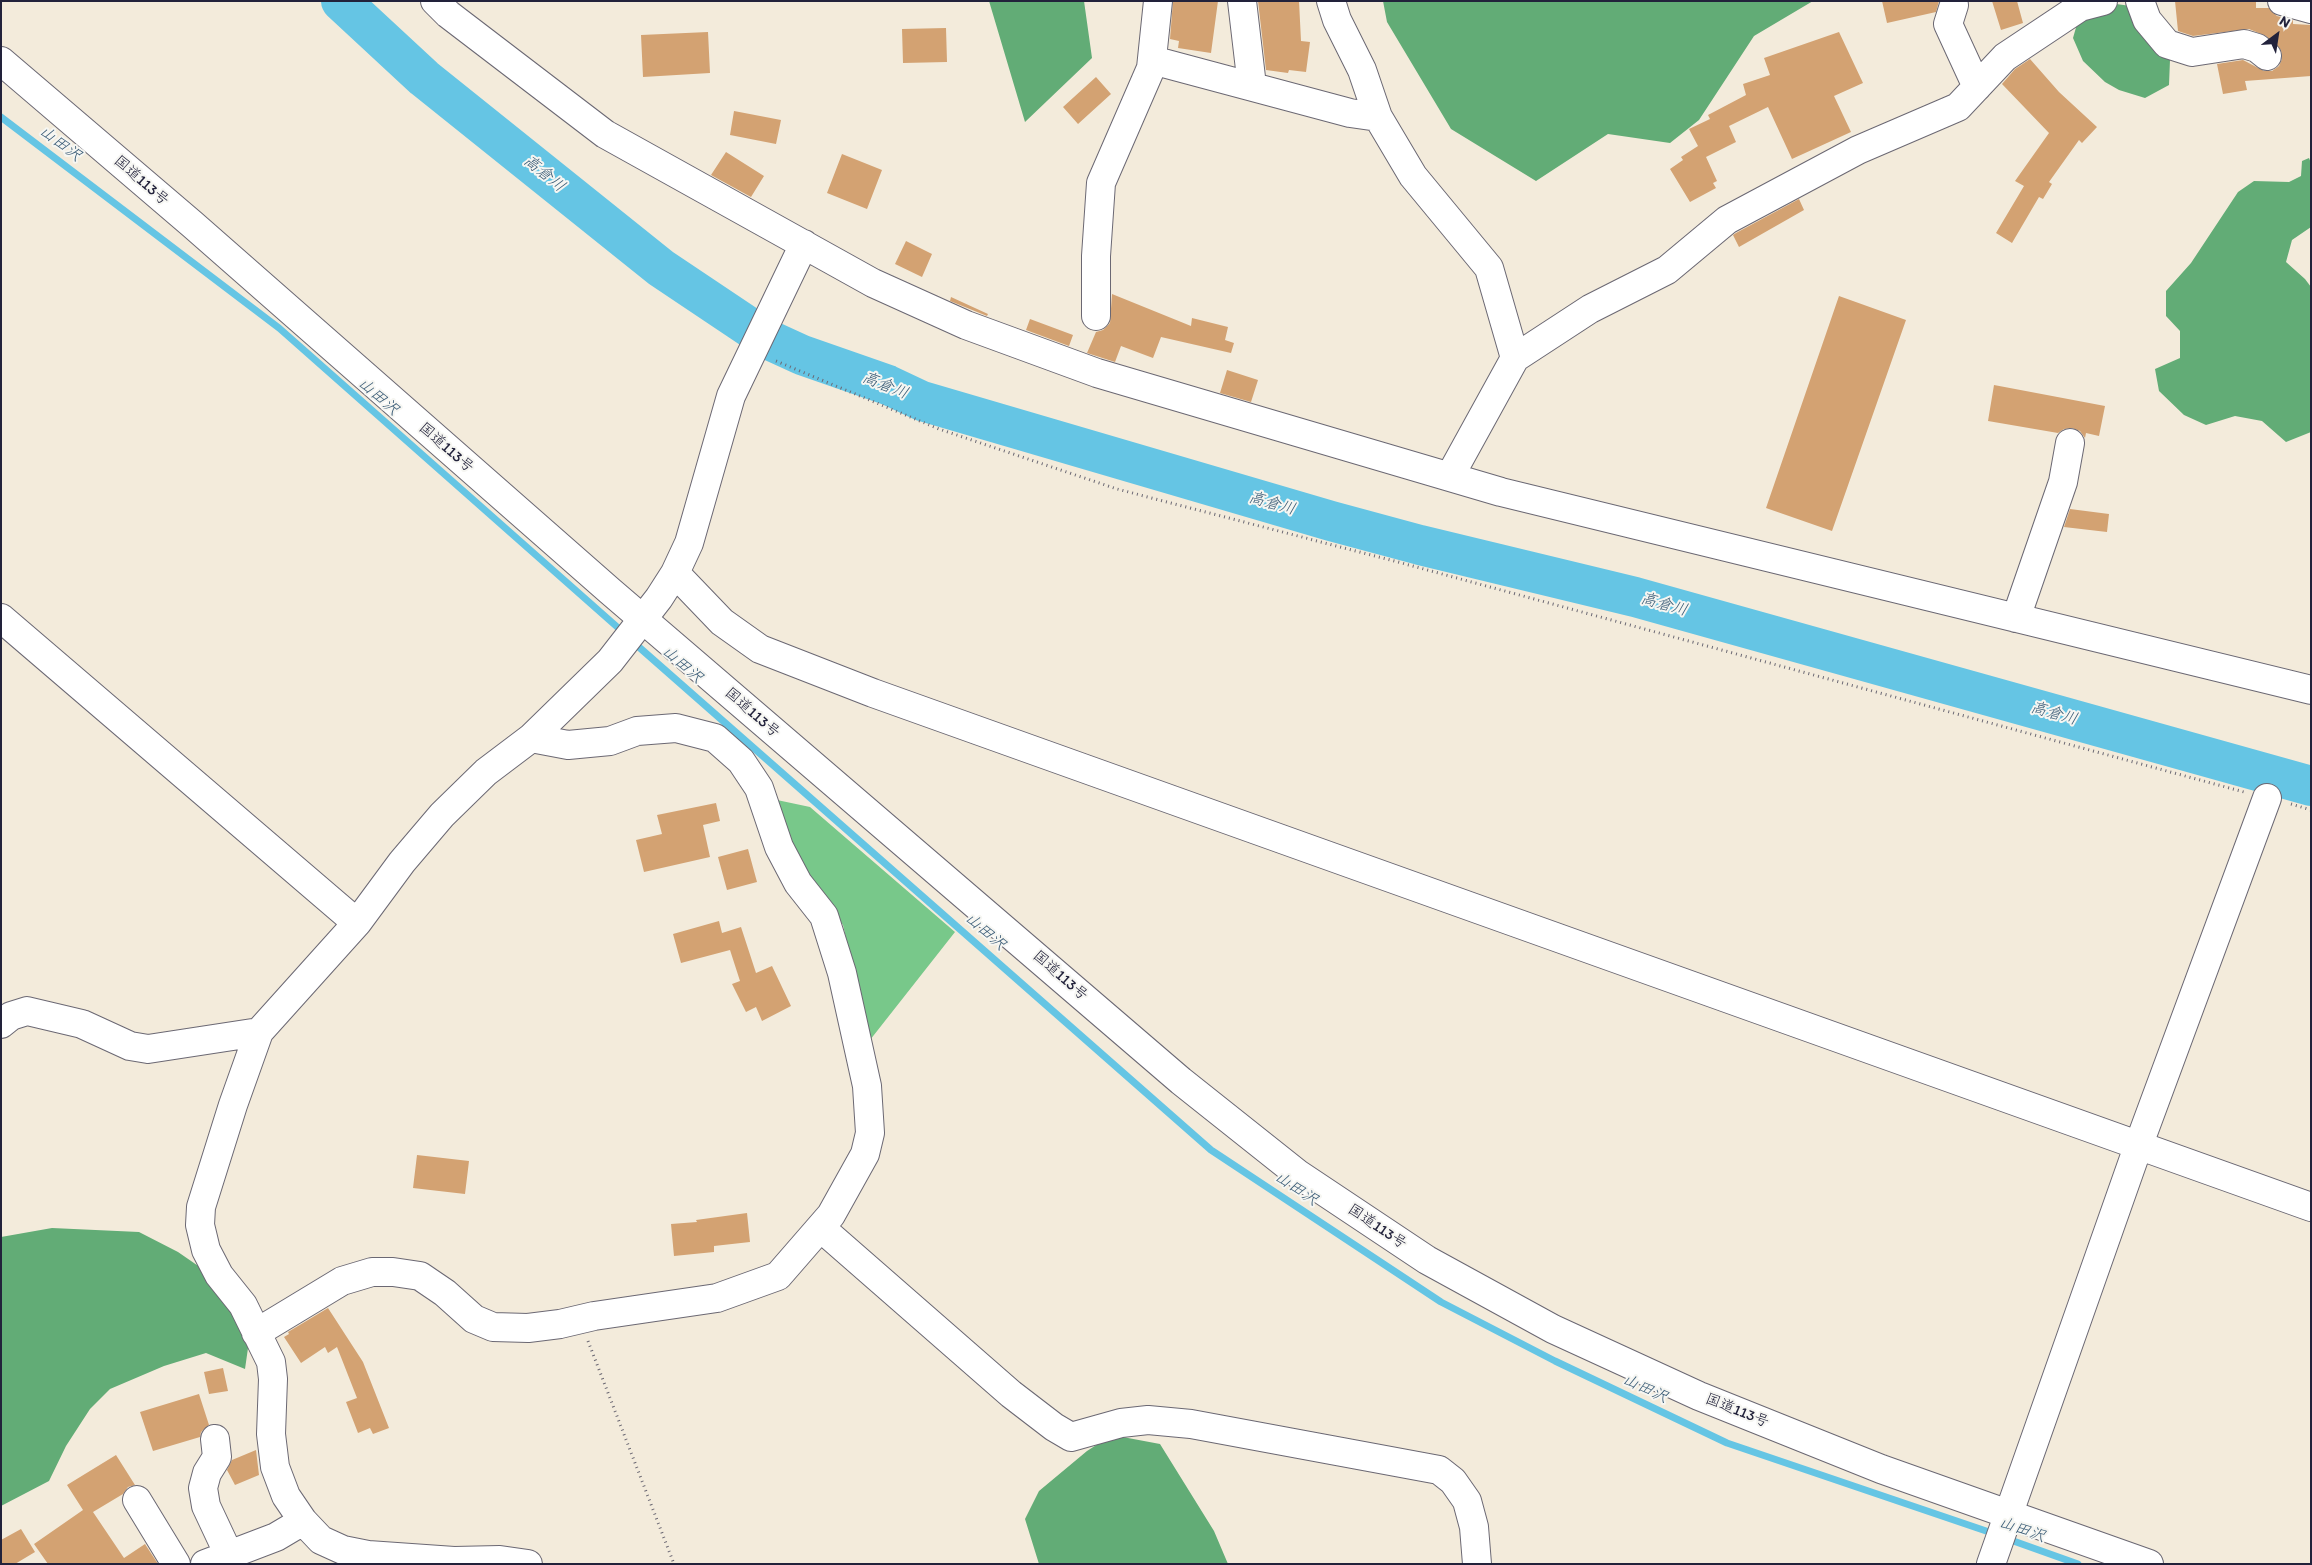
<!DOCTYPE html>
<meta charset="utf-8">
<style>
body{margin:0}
#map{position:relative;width:2312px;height:1565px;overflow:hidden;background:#f3ebdb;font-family:Itim,sans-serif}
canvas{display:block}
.frame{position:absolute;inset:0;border:2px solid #22223b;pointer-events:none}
.north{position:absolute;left:2252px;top:10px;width:50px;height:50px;-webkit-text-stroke:4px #f6f6f2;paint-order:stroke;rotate:31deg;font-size:14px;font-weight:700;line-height:20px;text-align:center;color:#22223b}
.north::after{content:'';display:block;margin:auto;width:18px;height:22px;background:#22223b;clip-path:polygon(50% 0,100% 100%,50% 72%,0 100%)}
</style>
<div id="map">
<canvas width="2312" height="1565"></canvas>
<div class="frame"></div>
<div class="north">N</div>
</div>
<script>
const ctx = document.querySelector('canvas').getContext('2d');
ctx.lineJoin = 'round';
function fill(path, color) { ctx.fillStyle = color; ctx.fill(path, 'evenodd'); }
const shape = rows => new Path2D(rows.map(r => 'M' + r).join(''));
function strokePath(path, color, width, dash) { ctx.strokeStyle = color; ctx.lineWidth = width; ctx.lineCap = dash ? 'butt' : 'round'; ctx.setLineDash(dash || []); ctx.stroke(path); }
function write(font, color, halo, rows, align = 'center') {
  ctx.font = font + ' Itim,"Klee One",sans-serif'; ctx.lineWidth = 4; ctx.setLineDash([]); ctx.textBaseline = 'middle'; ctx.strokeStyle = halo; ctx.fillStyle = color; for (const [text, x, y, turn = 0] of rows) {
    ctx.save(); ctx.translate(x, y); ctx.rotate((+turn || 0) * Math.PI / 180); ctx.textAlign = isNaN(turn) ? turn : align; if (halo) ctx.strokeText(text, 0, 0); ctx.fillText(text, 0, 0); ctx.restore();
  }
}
fill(shape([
 [777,800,810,807,955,932,870,1040,843,925,807,874,791,841]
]), '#78c88a');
fill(shape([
 [989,1,1084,1,1092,58,1025,122],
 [1383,1,1813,1,1754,36,1699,120,1670,143,1608,134,1536,181,1451,129,1387,22],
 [2116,4,2131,6,2155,46,2170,60,2169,85,2145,98,2119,90,2105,82,2083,61,2073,38,2077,24],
 [2309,158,2311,163,2311,227,2292,240,2286,262,2305,279,2311,287,2311,432,2286,442,2262,421,2235,416,2206,425,2184,415,2159,391,2155,369,2180,358,2180,331,2166,316,2166,291,2191,263,2238,192,2254,181,2289,182,2301,176,2302,161],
 [52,1228,139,1232,178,1252,207,1272,250,1334,245,1369,206,1353,164,1366,110,1389,90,1409,66,1446,49,1481,1,1506,1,1237],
 [1112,1435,1160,1444,1214,1531,1228,1564,1039,1564,1025,1519,1039,1491,1087,1451]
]), '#62ac76');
strokePath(shape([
 [1,117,279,328,624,633],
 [632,641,1211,1150,1441,1302,1555,1361,1727,1443,1995,1534],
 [2005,1538,2078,1564]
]), '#65c5e4', 7);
strokePath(shape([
 [341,1,424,78,661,268,767,339,802,355,888,385,922,401,1331,521,1420,545,1635,597,2311,786]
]), '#65c5e4', 40);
fill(shape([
 [1173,1,1218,1,1211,53,1178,48,1179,41,1170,39],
 [1258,1,1299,1,1301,41,1310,42,1306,72,1289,70,1288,73,1266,70],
 [1882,1,1939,1,1936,12,1887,23],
 [1992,1,2017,1,2023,23,2001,30],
 [2175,1,2256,1,2256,8,2269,8,2277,16,2293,20,2293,24,2311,25,2311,76,2245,81,2247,90,2223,94,2217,64,2243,60,2264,71,2272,71,2279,66,2282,59,2281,50,2266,36,2249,29,2193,36,2178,31],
 [946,28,947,62,903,63,902,29],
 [708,32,710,73,643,77,641,35],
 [1839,32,1863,83,1834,96,1851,132,1792,159,1768,107,1729,126,1736,142,1706,157,1717,181,1713,183,1716,188,1690,202,1670,169,1683,160,1681,157,1698,146,1689,129,1710,119,1708,115,1746,95,1743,84,1770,75,1764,58],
 [2030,59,2059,92,2097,127,2082,143,2079,140,2049,182,2052,184,2043,199,2039,197,2012,243,1996,233,2024,186,2015,181,2049,133,2002,84,2015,69],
 [1096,77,1111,94,1078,124,1063,107],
 [734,111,781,120,776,144,730,135],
 [726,152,764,176,751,197,711,175],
 [842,154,882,170,867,209,827,193],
 [1799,199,1804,210,1739,247,1733,235,1736,233],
 [906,241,932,254,922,277,895,264],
 [1112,294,1191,326,1192,318,1228,327,1225,340,1234,343,1231,353,1161,337,1153,358,1121,346,1115,362,1087,353,1096,332,1103,330,1110,323],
 [1839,296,1906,320,1832,531,1766,508],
 [951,297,988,314,987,316,950,301],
 [1030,319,1073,335,1069,346,1026,330],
 [1227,370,1258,380,1251,402,1220,393],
 [1994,385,2105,406,2099,436,2086,433,2085,438,2080,431,2072,428,2064,429,2058,433,1988,421],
 [2070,509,2109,514,2107,532,2064,527],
 [716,803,720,821,703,825,710,857,644,872,636,840,662,834,657,815],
 [748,849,757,882,727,890,718,857],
 [719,921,722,933,741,927,756,973,772,966,791,1006,762,1021,756,1007,746,1012,732,984,740,981,730,950,681,963,673,934],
 [417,1155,469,1161,465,1194,413,1188],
 [747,1213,750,1242,714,1246,714,1252,674,1256,671,1224,697,1222,696,1220],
 [328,1308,363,1362,389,1428,373,1434,370,1428,358,1433,346,1402,357,1398,337,1347,328,1353,325,1347,301,1363,284,1337,289,1334,288,1332],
 [223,1368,228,1391,209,1394,204,1372],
 [199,1394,209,1425,201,1432,200,1437,153,1451,140,1412],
 [256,1450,259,1475,235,1485,227,1470,232,1460],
 [116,1455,135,1485,128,1487,123,1494,93,1512,124,1558,145,1544,158,1564,48,1564,34,1544,83,1510,67,1485],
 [21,1529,35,1552,15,1564,1,1564,1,1540]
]), '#d3a272');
const minor = shape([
 [435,1,448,14,605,134,873,283,966,325,1097,373,1501,492,2311,690],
 [1242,1,1252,86],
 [1331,1,1337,20,1362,70,1378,117,1413,176,1489,268,1515,358],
 [2140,1,2147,20,2167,44,2192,52,2244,44,2257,48,2267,56],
 [2282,1,2311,9],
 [1954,5,1948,24,1977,87],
 [1152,60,1350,113,1378,117],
 [1096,316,1096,256,1101,183,1151,68,1158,1],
 [1450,476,1515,358,1590,309,1667,270,1727,220,1858,150,1958,107,2005,57,2080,7,2103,1],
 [675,573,722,622,760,649,873,693,2311,1207],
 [1,618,357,923],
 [2016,618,2063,482,2070,443],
 [1,1024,11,1016,27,1011,82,1024,130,1046,148,1049,259,1032],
 [821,1228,1011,1394,1054,1427,1071,1437,1121,1423,1148,1420,1191,1424,1439,1470,1453,1481,1467,1501,1474,1527,1477,1564],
 [256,1333,342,1281,372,1272,393,1272,420,1276,445,1293,474,1319,493,1327,528,1328,560,1324,594,1316,717,1298,778,1276,831,1215,865,1154,870,1133,867,1086,842,973,824,916,798,883,779,847,759,788,741,761,715,738,676,728,637,731,610,741,568,745,531,738],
 [215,1439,217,1457,207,1473,203,1488,206,1506,229,1555],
 [137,1500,176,1564],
 [205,1564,276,1537,303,1521],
 [528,1564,500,1560,454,1561,368,1555,343,1550,321,1540,303,1521,286,1496,275,1467,271,1434,273,1379,271,1362,243,1305,219,1275,206,1250,200,1225,201,1207,233,1105,259,1032,357,923,402,862,442,815,486,772,531,738,610,661,659,598,675,573,689,543,731,396,804,244],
 [1991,1564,2139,1144,2267,798]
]);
const highway = shape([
 [1,61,192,224,610,591,1181,1081,1298,1174,1427,1260,1553,1329,1699,1396,1881,1469,2149,1564]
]);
strokePath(minor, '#6b6873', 30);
strokePath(highway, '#6b6873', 30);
strokePath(shape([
 [776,361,939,429,1117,489,1398,562,2244,792],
 [2291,804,2311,810],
 [588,1341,674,1564]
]), '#6b6873', 3, [1, 4]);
strokePath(minor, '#fff', 28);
strokePath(highway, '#fff', 28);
write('15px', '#22223b', '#f6f6f2', [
 ["国道113号",141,181,41],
 ["国道113号",446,448,41],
 ["国道113号",752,713,41],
 ["国道113号",1060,976,41],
 ["国道113号",1377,1227,34],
 ["国道113号",1737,1411,22]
]);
write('italic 16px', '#395b76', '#f6f6f2', [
 ["山田沢",60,144,37],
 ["高倉川",544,174,39],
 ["高倉川",885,386,22],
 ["山田沢",378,397,41],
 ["高倉川",1272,504,16],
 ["高倉川",1664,605,16],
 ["山田沢",682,665,41],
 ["高倉川",2054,714,16],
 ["山田沢",985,932,41],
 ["山田沢",1296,1189,34],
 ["山田沢",1645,1389,25],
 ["山田沢",2022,1530,19]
]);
</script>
